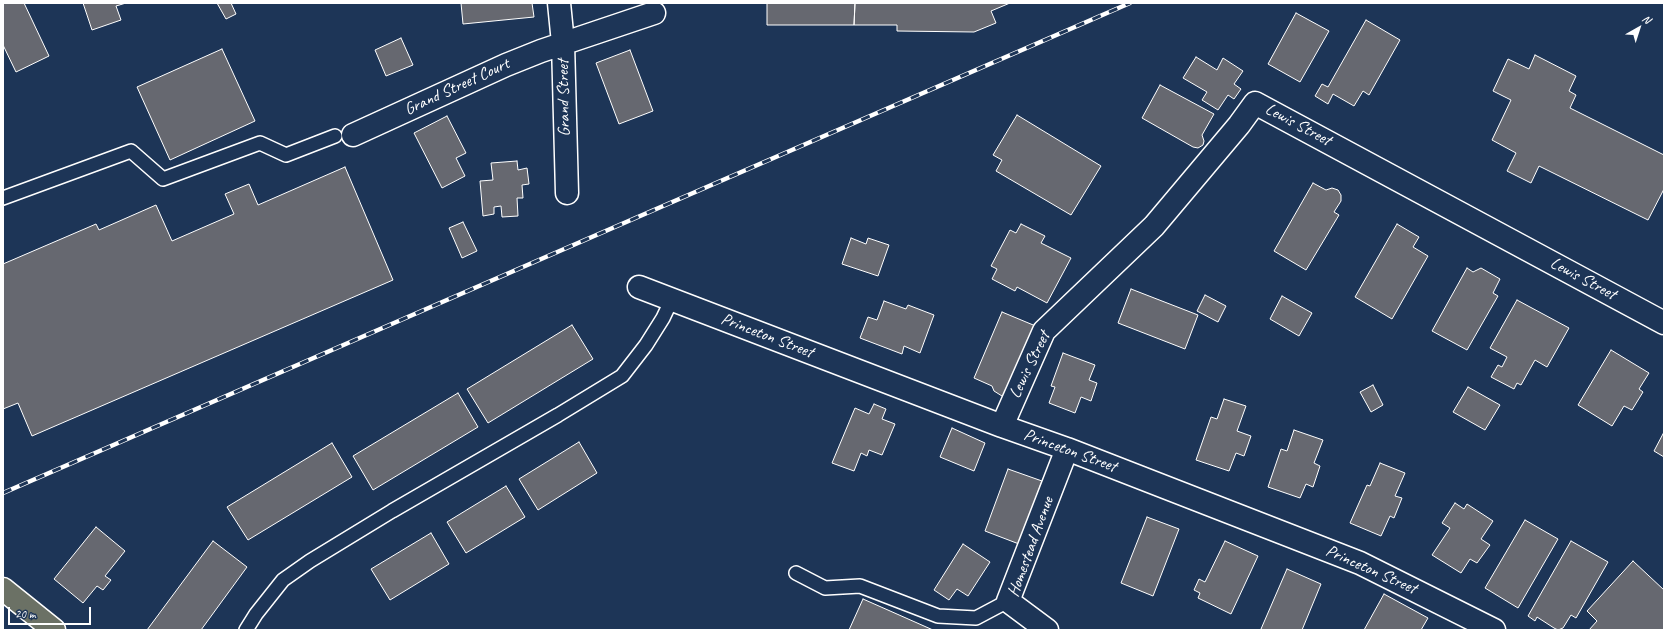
<!DOCTYPE html>
<style>
body{margin:0}
#map{position:relative;width:1667px;height:633px;overflow:hidden;background:#1d3557;font-family:Caveat,sans-serif}
canvas{display:block}
.frame{position:absolute;inset:0;border:4px solid #fff;pointer-events:none}
.north{position:absolute;left:1619px;top:8px;width:40px;height:40px;-webkit-text-stroke:3px #1d3557;paint-order:stroke;rotate:39deg;font-size:11px;font-weight:700;line-height:16px;text-align:center;color:#fff}
.north::after{content:'';display:block;margin:auto;width:14px;height:18px;background:#fff;clip-path:polygon(50% 0,100% 100%,50% 72%,0 100%)}
.scale{position:absolute;left:8px;top:607px;width:83px;height:18px;box-sizing:border-box;border:2px solid #fff;border-top:0;padding-left:5px;font-size:12px;line-height:14px;white-space:nowrap;color:#fff;-webkit-text-stroke:3px #1d3557;paint-order:stroke}
</style>
<div id="map">
<canvas width="1667" height="633"></canvas>
<div class="frame"></div>
<div class="north">N</div>
<div class="scale">20 m</div>
</div>
<script>
const ctx = document.querySelector('canvas').getContext('2d');
ctx.lineJoin = 'round';
function fill(path, color) { ctx.fillStyle = color; ctx.fill(path, 'evenodd'); }
const shape = rows => new Path2D(rows.map(r => 'M' + r).join(''));
function strokePath(path, color, width, dash) { ctx.strokeStyle = color; ctx.lineWidth = width; ctx.lineCap = dash ? 'butt' : 'round'; ctx.setLineDash(dash || []); ctx.stroke(path); }
function write(font, color, halo, rows, align = 'center') {
  ctx.font = font + ' Caveat,sans-serif'; ctx.lineWidth = 4; ctx.setLineDash([]); ctx.textBaseline = 'middle'; ctx.strokeStyle = halo; ctx.fillStyle = color; for (const [text, x, y, turn = 0] of rows) {
    ctx.save(); ctx.translate(x, y); ctx.rotate((+turn || 0) * Math.PI / 180); ctx.textAlign = isNaN(turn) ? turn : align; if (halo) ctx.strokeText(text, 0, 0); ctx.fillText(text, 0, 0); ctx.restore();
  }
}
const building = shape([
 [3,3,24,3,49,56,16,72,3,45,3,3],
 [83,3,126,3,116,6,121,20,92,30,83,3],
 [217,3,231,3,236,14,226,19,217,3],
 [461,3,532,3,534,17,463,24,461,3],
 [767,3,855,3,854,25,767,25,767,3],
 [855,3,1010,3,991,11,996,23,974,32,897,31,897,25,854,25,855,3],
 [1296,13,1329,31,1300,82,1268,64,1296,13],
 [1366,20,1400,40,1369,95,1363,91,1354,106,1333,94,1328,104,1315,96,1322,84,1328,87,1366,20],
 [401,38,413,65,386,76,375,50,401,38],
 [222,49,255,121,170,160,137,87,222,49],
 [630,50,653,111,619,124,596,63,630,50],
 [1535,55,1576,76,1569,91,1576,95,1570,108,1664,155,1664,189,1648,220,1539,166,1531,183,1507,171,1516,153,1492,140,1511,100,1493,91,1508,59,1529,69,1535,55],
 [1196,57,1217,70,1223,58,1243,71,1234,84,1241,89,1234,99,1228,95,1218,110,1202,100,1207,92,1183,78,1196,57],
 [1160,85,1214,114,1202,135,1204,141,1203,145,1198,148,1193,147,1142,118,1160,85],
 [1017,115,1101,166,1071,215,996,171,1002,160,993,155,1017,115],
 [447,116,466,153,456,158,465,176,442,188,414,133,447,116],
 [517,161,518,170,527,168,529,184,522,185,523,198,517,198,518,216,502,217,501,206,494,207,494,214,483,216,480,181,493,180,491,163,517,161],
 [345,167,393,280,32,436,18,403,3,409,3,264,96,224,99,230,156,205,172,241,234,214,225,194,249,184,258,205,345,167],
 [1313,183,1326,190,1332,188,1338,190,1341,195,1341,201,1334,212,1339,215,1306,270,1274,251,1313,183],
 [463,222,477,251,462,258,449,228,463,222],
 [1021,224,1045,236,1041,243,1071,258,1047,303,1017,287,1015,291,992,279,997,269,991,266,1010,230,1016,233,1021,224],
 [1397,224,1419,237,1413,247,1428,256,1392,319,1355,297,1397,224],
 [851,238,866,244,868,238,889,245,878,276,842,264,851,238],
 [1467,268,1473,272,1481,268,1500,279,1493,293,1498,296,1467,350,1432,331,1467,268],
 [1131,289,1198,315,1185,349,1118,323,1131,289],
 [1205,295,1226,306,1218,322,1197,311,1205,295],
 [1282,296,1312,313,1299,336,1270,319,1282,296],
 [1517,300,1569,328,1547,367,1535,360,1521,385,1517,383,1514,389,1491,377,1498,365,1502,367,1507,357,1490,348,1517,300],
 [884,301,906,309,908,305,934,315,920,353,904,346,902,354,860,338,868,317,877,320,884,301],
 [1002,312,1038,327,1006,395,1002,396,994,391,992,386,974,378,1002,312],
 [572,325,593,359,488,423,467,389,572,325],
 [1611,350,1649,373,1639,389,1643,392,1632,410,1624,406,1612,426,1578,405,1611,350],
 [1063,353,1095,365,1089,380,1097,383,1091,401,1081,397,1075,413,1049,403,1055,387,1051,386,1063,353],
 [1373,385,1383,405,1371,412,1360,392,1373,385],
 [1468,387,1500,405,1485,430,1453,412,1468,387],
 [458,393,478,427,373,490,353,456,458,393],
 [1224,399,1246,406,1237,431,1251,436,1244,456,1236,453,1229,471,1196,460,1211,417,1217,419,1224,399],
 [874,404,886,409,882,419,895,424,882,455,869,450,867,456,861,453,854,471,832,463,855,408,869,414,874,404],
 [952,428,985,443,974,471,940,457,952,428],
 [1294,430,1323,440,1314,463,1320,466,1313,487,1306,484,1300,498,1268,487,1281,449,1287,451,1294,430],
 [1664,432,1664,457,1654,451,1664,432],
 [579,442,597,473,538,510,519,479,579,442],
 [332,443,352,477,248,540,227,507,332,443],
 [1380,463,1405,473,1395,496,1402,498,1394,518,1390,516,1381,536,1350,523,1367,485,1370,486,1380,463],
 [1008,469,1042,481,1019,544,985,531,1008,469],
 [506,486,525,517,466,553,447,522,506,486],
 [1455,503,1464,509,1467,504,1493,521,1481,539,1490,545,1477,563,1470,559,1461,573,1432,555,1450,528,1442,523,1455,503],
 [1147,517,1179,529,1153,596,1121,583,1147,517],
 [1525,520,1558,539,1518,608,1485,588,1525,520],
 [96,527,125,551,105,576,111,580,103,590,97,586,83,603,54,579,96,527],
 [431,533,449,564,390,600,371,569,431,533],
 [213,541,247,567,201,630,147,630,213,541],
 [1225,541,1258,556,1231,614,1198,598,1200,593,1194,590,1199,579,1205,582,1225,541],
 [1571,541,1608,562,1576,618,1571,615,1563,628,1558,630,1554,628,1537,617,1535,621,1528,616,1571,541],
 [963,544,990,562,968,596,957,589,949,600,934,590,963,544],
 [1633,561,1664,590,1664,630,1589,630,1597,621,1587,611,1633,561],
 [1287,569,1321,584,1302,630,1263,630,1261,629,1287,569],
 [1384,594,1428,618,1421,630,1364,630,1384,594],
 [863,599,933,630,849,630,863,599]
]);
fill(building, '#666870');
strokePath(building, '#fff', 1);
const lane = shape([
 [3,198,131,151,163,179,260,143,286,155,335,136],
 [796,573,825,588,860,586,938,616,976,618,1008,601],
 [246,630,256,614,283,580,310,561,392,511,558,415,622,376,646,345,663,318,672,299]
]);
const street = shape([
 [559,3,563,43,567,193],
 [353,135,506,65,541,51,654,13],
 [639,287,1002,426,1067,449,1360,563,1494,630],
 [1002,426,1044,331,1154,226,1239,125,1255,103,1664,323],
 [1047,630,1008,601,1067,449]
]);
const primary = shape([
 [3,589,54,630]
]);
strokePath(lane, '#fff', 16);
strokePath(street, '#fff', 25);
strokePath(primary, '#fff', 25);
strokePath(lane, '#1d3557', 13);
strokePath(street, '#1d3557', 22);
strokePath(primary, '#6b7165', 22);
const rail = shape([
 [3,493,1130,3]
]);
strokePath(rail, '#fff', 4.5);
strokePath(rail, '#1d3557', 3, [9]);
write('17px', '#fff', '#1d3557', [
 ["Grand Street Court",457,87,-25],
 ["Grand Street",564,98,-91],
 ["Lewis Street",1298,125,28],
 ["Lewis Street",1583,279,28],
 ["Princeton Street",767,336,21],
 ["Lewis Street",1030,365,-64],
 ["Princeton Street",1070,451,20],
 ["Homestead Avenue",1031,547,-70],
 ["Princeton Street",1371,570,24]
]);
</script>
